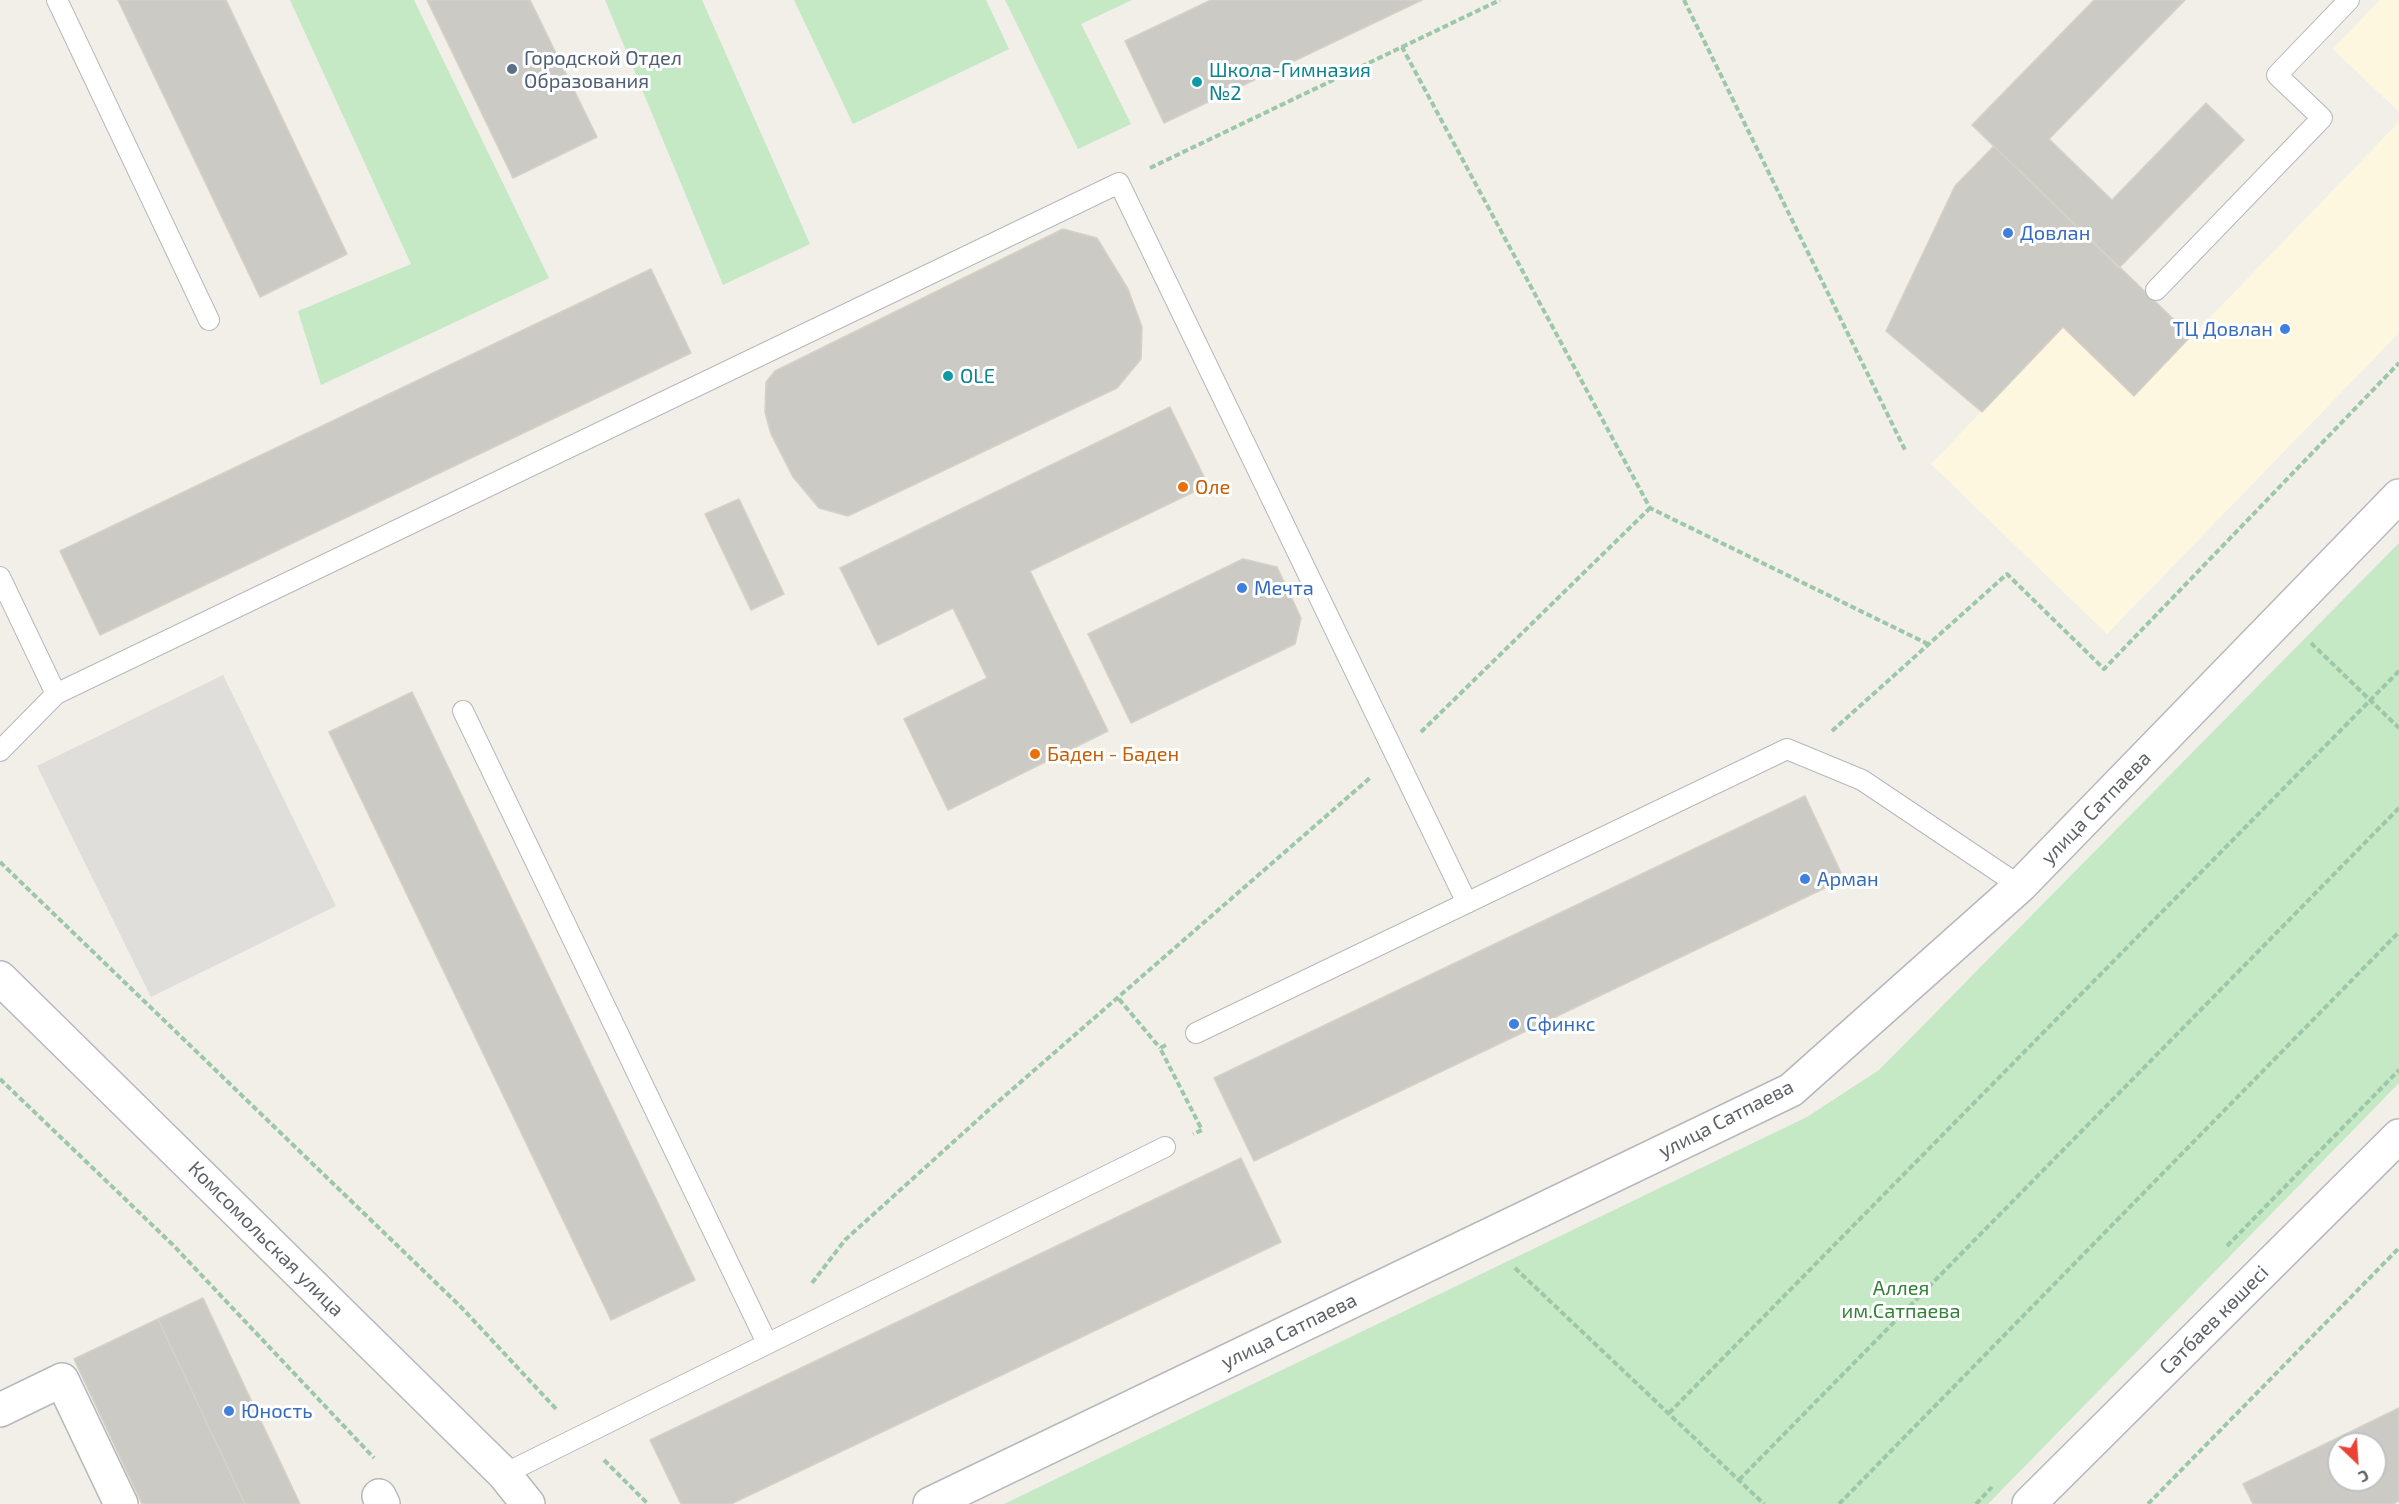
<!DOCTYPE html>
<meta charset="utf-8">
<style>
body{margin:0}
#map{position:relative;width:2399px;height:1504px;overflow:hidden;background:#f1efe8;font-family:"Exo 2",sans-serif}
canvas{display:block}
.north{position:absolute;left:2327px;top:1432px;width:60px;height:60px;box-sizing:border-box;background:#fff;border:2px solid #bfc1c3;border-radius:50%;rotate:155deg;font-size:16px;font-weight:700;line-height:24px;text-align:center;color:#5f6368}
.north::after{content:'';display:block;margin:auto;width:21px;height:27px;background:#ea4335;clip-path:polygon(50% 0,100% 100%,50% 72%,0 100%)}
</style>
<div id="map">
<canvas width="2399" height="1504"></canvas>
<div class="north">С</div>
</div>
<script>
const ctx = document.querySelector('canvas').getContext('2d');
ctx.lineJoin = 'round';
function fill(path, color) { ctx.fillStyle = color; ctx.fill(path, 'evenodd'); }
const shape = rows => new Path2D(rows.map(r => 'M' + r).join(''));
function strokePath(path, color, width, dash) { ctx.strokeStyle = color; ctx.lineWidth = width; ctx.lineCap = dash ? 'butt' : 'round'; ctx.setLineDash(dash || []); ctx.stroke(path); }
function write(font, color, halo, rows, align = 'center') {
  ctx.font = font + ' "Exo 2",sans-serif'; ctx.lineWidth = 6; ctx.setLineDash([]); ctx.textBaseline = 'middle'; ctx.strokeStyle = halo; ctx.fillStyle = color; for (const [text, x, y, turn = 0] of rows) {
    ctx.save(); ctx.translate(x, y); ctx.rotate((+turn || 0) * Math.PI / 180); ctx.textAlign = isNaN(turn) ? turn : align; if (halo) ctx.strokeText(text, 0, 0); ctx.fillText(text, 0, 0); ctx.restore();
  }
}
fill(shape([
 [2380,0,2399,0,2399,112,2333,49],
 [2399,122,2399,333,2107,634,1931,464,2063,327,2134,396]
]), '#fef7e0');
fill(shape([
 [223,675,336,906,151,997,37,766]
]), '#e0deda');
fill(shape([
 [290,0,414,0,549,278,321,385,298,311,411,264],
 [605,0,702,0,810,244,723,285],
 [794,0,986,0,1009,49,853,124],
 [1005,0,1132,0,1081,24,1131,124,1078,149],
 [2399,543,2399,1083,1988,1504,1004,1504,1807,1117,1879,1070]
]), '#c5e8c5');
const building = shape([
 [118,0,226,0,347,254,260,297,118,0],
 [427,0,530,0,597,137,513,178,427,0],
 [1211,0,1422,0,1164,123,1125,41,1211,0],
 [2094,0,2185,0,2049,139,2112,200,2206,103,2244,140,2119,268,1972,125,2094,0],
 [1994,146,2191,336,2134,396,2063,327,1982,412,1886,331,1955,186,1994,146],
 [1063,229,1097,238,1128,289,1142,327,1141,359,1117,388,848,516,819,508,793,477,771,434,765,412,766,382,775,371,1063,229],
 [651,269,691,353,100,635,60,551,651,269],
 [1170,407,1208,485,1030,571,1108,731,948,810,904,719,987,678,953,608,878,645,840,568,1170,407],
 [739,499,784,594,751,610,705,514,739,499],
 [1243,559,1277,567,1301,618,1295,644,1131,723,1088,634,1243,559],
 [412,692,695,1280,611,1320,329,732,412,692],
 [1805,796,1844,879,1254,1161,1214,1078,1805,796],
 [1241,1158,1281,1242,731,1504,681,1504,650,1440,1241,1158],
 [203,1298,300,1504,245,1504,158,1319,203,1298],
 [158,1319,245,1504,142,1504,74,1359,158,1319],
 [2399,1408,2399,1501,2393,1504,2253,1504,2243,1484,2399,1408],
 [2339,1444,2375,1444,2375,1480,2339,1480,2339,1444]
]);
fill(building, '#cccac5');
strokePath(building, '#d6d1c6', 1.5);
const service = shape([
 [57,0,209,320],
 [2156,290,2322,118,2277,75,2349,0],
 [0,577,56,694],
 [463,711,767,1343],
 [0,751,56,694,1119,183,1467,903],
 [1196,1033,1787,749,1862,780,2020,886],
 [504,1474,1165,1147]
]);
const minor = shape([
 [0,978,504,1474,528,1504],
 [0,1410,62,1380,121,1504],
 [379,1496,383,1504],
 [930,1504,1791,1090,2020,886,2399,496],
 [2029,1504,2399,1136]
]);
strokePath(service, '#b5b8bc', 22);
strokePath(minor, '#b5b8bc', 36);
strokePath(shape([
 [1684,0,1906,452],
 [1402,47,1500,0],
 [1150,168,1402,47,1650,508,1928,644],
 [2311,643,2399,728],
 [1832,731,2007,574,2104,669,2399,363],
 [1421,732,1650,508],
 [0,862,461,1307,558,1411],
 [1119,999,1160,1048],
 [1166,1045,1160,1048,1202,1130,1193,1134],
 [0,1079,173,1245,374,1458],
 [2227,1246,2399,1070],
 [1515,1268,1764,1504],
 [812,1283,845,1240,992,1107,1371,777],
 [1669,1413,2399,671],
 [604,1460,648,1504],
 [1739,1480,2399,808],
 [1839,1504,2399,932],
 [1976,1504,1992,1487],
 [2148,1504,2399,1248]
]), '#9cc7a9', 4, [6, 3]);
strokePath(service, '#fff', 20);
strokePath(minor, '#fff', 33);
for (const [x, y, r, color] of [
 [512,69,6,"#5c6f8a"],
 [1197,82,6,"#0f9aa8"],
 [2008,233,6,"#3f7fe0"],
 [2285,329,6,"#3f7fe0"],
 [948,376,6,"#0f9aa8"],
 [1183,487,6,"#e8710a"],
 [1242,588,6,"#3f7fe0"],
 [1035,754,6,"#e8710a"],
 [1805,879,6,"#3f7fe0"],
 [1514,1024,6,"#3f7fe0"],
 [229,1411,6,"#3f7fe0"]
]) { const dot = new Path2D(); dot.arc(x, y, r, 0, 2 * Math.PI); ctx.fillStyle = color; ctx.fill(dot); strokePath(dot, '#fff', 2); }
write('20px', '#4e5e75', '#fff', [
 ["Городской Отдел",524,58],
 ["Образования",524,81]
], 'left');
write('20px', '#0d838f', '#fff', [
 ["Школа-Гимназия",1209,70],
 ["№2",1209,93],
 ["OLE",960,376]
], 'left');
write('20px', '#366cbe', '#fff', [
 ["Довлан",2020,233],
 ["ТЦ Довлан",2273,329,"right"],
 ["Мечта",1254,588],
 ["Арман",1817,879],
 ["Сфинкс",1526,1024],
 ["Юность",241,1411]
], 'left');
write('20px', '#c56008', '#fff', [
 ["Оле",1195,487],
 ["Баден - Баден",1047,754]
], 'left');
write('20px', '#5f6368', '#fff', [
 ["улица Сатпаева",2096,808,-46],
 ["улица Сатпаева",1726,1119,-27],
 ["Комсомольская улица",266,1239,45],
 ["Сәтбаев көшесі",2214,1320,-45],
 ["улица Сатпаева",1289,1331,-26]
]);
write('20px', '#348238', '#fff', [
 ["Аллея",1901,1288],
 ["им.Сатпаева",1901,1311]
]);
</script>
